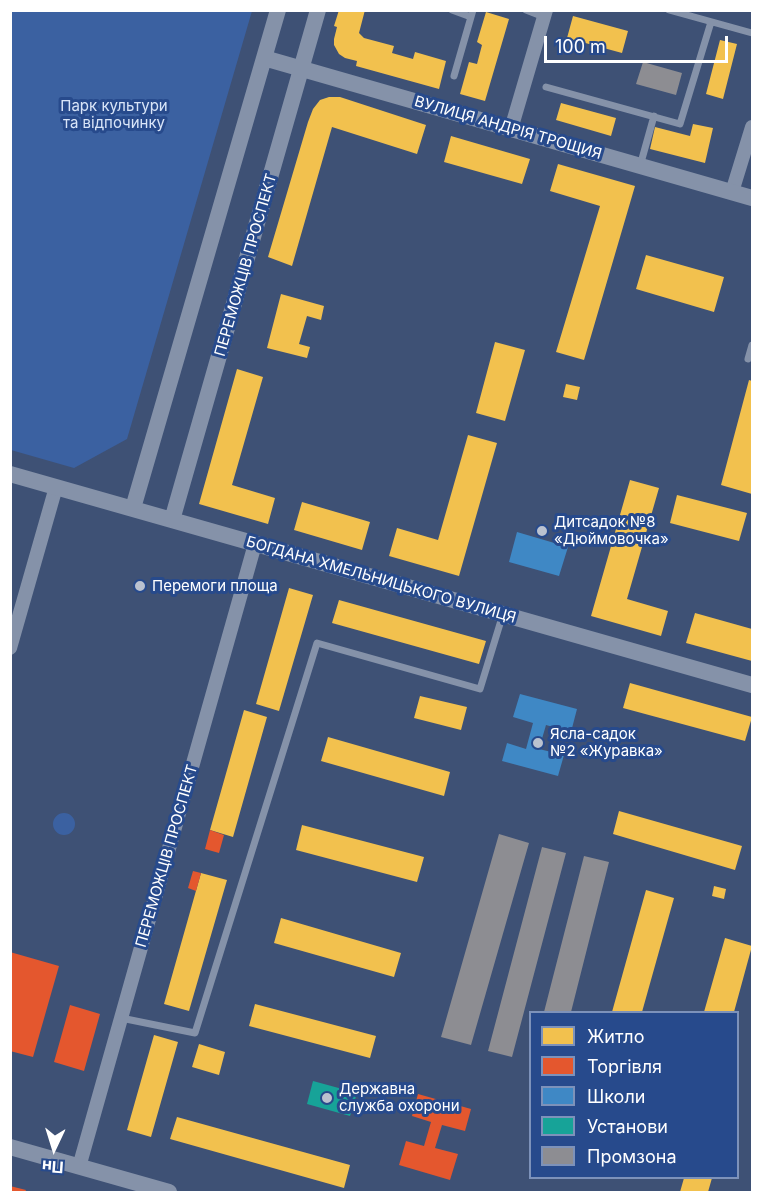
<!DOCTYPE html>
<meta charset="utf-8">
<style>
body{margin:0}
#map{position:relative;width:763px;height:1203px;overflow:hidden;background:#3e5175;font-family:Inter,sans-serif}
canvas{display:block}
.frame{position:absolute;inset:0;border:12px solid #fff;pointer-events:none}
.legend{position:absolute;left:529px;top:1011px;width:210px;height:168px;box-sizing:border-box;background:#274a8c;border:2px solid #7d92ba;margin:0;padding:8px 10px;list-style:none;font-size:18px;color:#fff}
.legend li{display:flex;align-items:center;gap:12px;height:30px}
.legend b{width:30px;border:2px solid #7d92ba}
.north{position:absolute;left:24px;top:1119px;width:60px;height:60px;-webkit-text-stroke:4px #274a8c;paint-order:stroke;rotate:184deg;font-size:16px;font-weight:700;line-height:24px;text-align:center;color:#fff}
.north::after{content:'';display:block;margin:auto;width:21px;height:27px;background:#fff;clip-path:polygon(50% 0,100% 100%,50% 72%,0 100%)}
.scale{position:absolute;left:544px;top:36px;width:184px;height:27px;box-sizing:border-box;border:3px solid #fff;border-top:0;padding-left:8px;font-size:18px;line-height:21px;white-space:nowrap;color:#fff;-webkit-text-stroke:4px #274a8c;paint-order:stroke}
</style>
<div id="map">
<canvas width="763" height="1203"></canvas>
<div class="frame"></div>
<ul class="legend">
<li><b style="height:16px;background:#f2c14e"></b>Житло</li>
<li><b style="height:16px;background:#e4572e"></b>Торгівля</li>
<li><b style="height:16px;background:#3f88c5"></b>Школи</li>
<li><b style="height:16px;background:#17a398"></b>Установи</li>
<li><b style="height:16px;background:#8d8d92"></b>Промзона</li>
</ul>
<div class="north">Пн</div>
<div class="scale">100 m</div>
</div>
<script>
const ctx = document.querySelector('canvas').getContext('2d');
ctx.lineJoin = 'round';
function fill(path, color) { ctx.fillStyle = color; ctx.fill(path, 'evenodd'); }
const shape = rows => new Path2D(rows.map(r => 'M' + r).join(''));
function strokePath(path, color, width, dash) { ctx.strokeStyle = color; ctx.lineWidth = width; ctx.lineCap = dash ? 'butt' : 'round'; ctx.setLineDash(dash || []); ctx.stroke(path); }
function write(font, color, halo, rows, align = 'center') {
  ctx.font = font + ' Inter,sans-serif'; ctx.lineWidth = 6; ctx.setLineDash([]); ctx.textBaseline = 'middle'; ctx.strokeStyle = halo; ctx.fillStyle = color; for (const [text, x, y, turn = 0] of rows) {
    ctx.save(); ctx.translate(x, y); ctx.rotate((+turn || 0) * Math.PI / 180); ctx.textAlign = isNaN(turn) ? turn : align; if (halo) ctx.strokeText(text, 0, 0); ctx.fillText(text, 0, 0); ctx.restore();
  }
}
fill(shape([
 [10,11,252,11,127,439,74,468,11,450],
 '53 824a11 11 0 1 1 22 0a11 11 0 1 1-22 0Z'
]), '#3b61a1');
fill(shape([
 [339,10,365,10,359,33,364,38,394,46,392,53,413,59,415,52,446,61,439,89,356,66,357,61,345,58,339,54,334,45,334,39,337,27,334,26],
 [486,12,509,19,485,101,460,94,469,62,477,64,482,45,477,42],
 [573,16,628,31,622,53,567,38],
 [720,40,737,44,723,99,706,94],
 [329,97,340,97,426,125,417,154,332,127,292,266,268,257,308,122,313,109,320,100],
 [561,103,616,118,611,136,556,120],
 [693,124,713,128,705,163,650,149,655,127,690,136],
 [451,136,530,159,522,184,444,162],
 [558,164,635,186,584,360,556,352,600,206,550,191],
 [646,255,724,277,714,312,636,289],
 [281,294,324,306,321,320,307,316,299,344,310,347,307,358,267,348],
 [495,342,525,350,505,421,476,413],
 [237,369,263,377,232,485,275,498,268,524,199,504],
 [749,380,752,381,752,494,721,485],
 [566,384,580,387,577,400,563,397],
 [468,435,497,443,459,576,389,556,397,528,438,540],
 [630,480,659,488,627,599,668,611,661,636,591,616],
 [677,495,747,513,739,541,670,523],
 [302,502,370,522,362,550,294,530],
 [289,588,313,595,279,711,256,704],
 [339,600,486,641,479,664,332,623],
 [695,613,752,629,752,661,686,643],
 [630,683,752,717,745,741,623,708],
 [420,696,467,707,461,730,414,718],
 [244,710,267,717,233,837,210,830],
 [328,737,450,772,444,796,321,761],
 [619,811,742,846,735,870,613,834],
 [302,825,424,857,417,882,296,850],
 [201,873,227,880,189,1011,164,1004],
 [714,886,726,889,724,899,712,896],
 [646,890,674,898,642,1012,612,1012],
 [281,918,401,953,394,977,274,943],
 [725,938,752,946,734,1012,704,1012],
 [255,1004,376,1036,370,1058,249,1026],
 [154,1035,178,1042,151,1137,127,1130],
 [199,1044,225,1052,219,1075,192,1067],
 [177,1117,350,1165,344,1188,170,1139],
 [684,1178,712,1178,708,1192,680,1192]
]), '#f2c14e');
fill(shape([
 [210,830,224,835,219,853,205,849],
 [193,871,201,873,196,891,188,888],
 [10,952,59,966,33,1057,10,1051],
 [70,1005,100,1014,84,1071,54,1062],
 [418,1094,471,1109,465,1131,442,1125,435,1148,458,1154,450,1180,399,1165,406,1141,424,1146,431,1122,412,1116],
 [10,1186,26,1190,25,1192,10,1192]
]), '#e4572e');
fill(shape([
 [517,532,568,547,559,576,509,562],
 [520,694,577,709,571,732,546,725,539,749,564,755,558,776,502,761,507,743,526,749,533,723,513,717]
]), '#3f88c5');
fill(shape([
 [313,1081,357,1093,350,1116,307,1104]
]), '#17a398');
fill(shape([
 [643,62,682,73,676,95,636,84],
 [499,834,529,843,471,1045,441,1037],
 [542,847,566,853,512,1057,488,1051],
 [584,856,609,862,571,1012,544,1012]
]), '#8d8d92');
strokePath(shape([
 [452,10,471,17],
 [526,10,544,17],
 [669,10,752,33],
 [454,76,473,10],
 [546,87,680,124,711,22],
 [640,166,654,116],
 [748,359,752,345],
 [121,1018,195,1033,317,643,480,689,503,614]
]), '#8592a9', 7);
strokePath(shape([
 [511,129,546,10],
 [732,192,752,127],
 [10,648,56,487],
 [79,1167,255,544]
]), '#8592a9', 14);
strokePath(shape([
 [264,58,752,198],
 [10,474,752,685],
 [133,508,278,10],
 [172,520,318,10],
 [10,1147,169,1192]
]), '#8592a9', 16);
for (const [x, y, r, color] of [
 [542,531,6,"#bbc2cf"],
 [140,586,6,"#bbc2cf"],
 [538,743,6,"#bbc2cf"],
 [327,1098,6,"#bbc2cf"]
]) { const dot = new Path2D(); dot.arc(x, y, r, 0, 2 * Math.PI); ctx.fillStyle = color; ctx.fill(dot); strokePath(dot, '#274a8c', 2); }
write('15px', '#d9e5f8', '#274a8c', [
 ["Парк культури",114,106],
 ["та відпочинку",114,123]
]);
write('15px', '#fff', '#274a8c', [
 ["ВУЛИЦЯ АНДРІЯ ТРОЩИЯ",508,128,16],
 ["ПЕРЕМОЖЦІВ ПРОСПЕКТ",246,265,-74],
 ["БОГДАНА ХМЕЛЬНИЦЬКОГО ВУЛИЦЯ",381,580,16],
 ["ПЕРЕМОЖЦІВ ПРОСПЕКТ",167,856,-74]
]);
write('15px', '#fff', '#274a8c', [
 ["Дитсадок №8",554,522],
 ["«Дюймовочка»",554,539],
 ["Перемоги площа",152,586],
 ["Ясла-садок",550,734],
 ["№2 «Журавка»",550,751],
 ["Державна",339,1089],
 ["служба охорони",339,1106]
], 'left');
</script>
